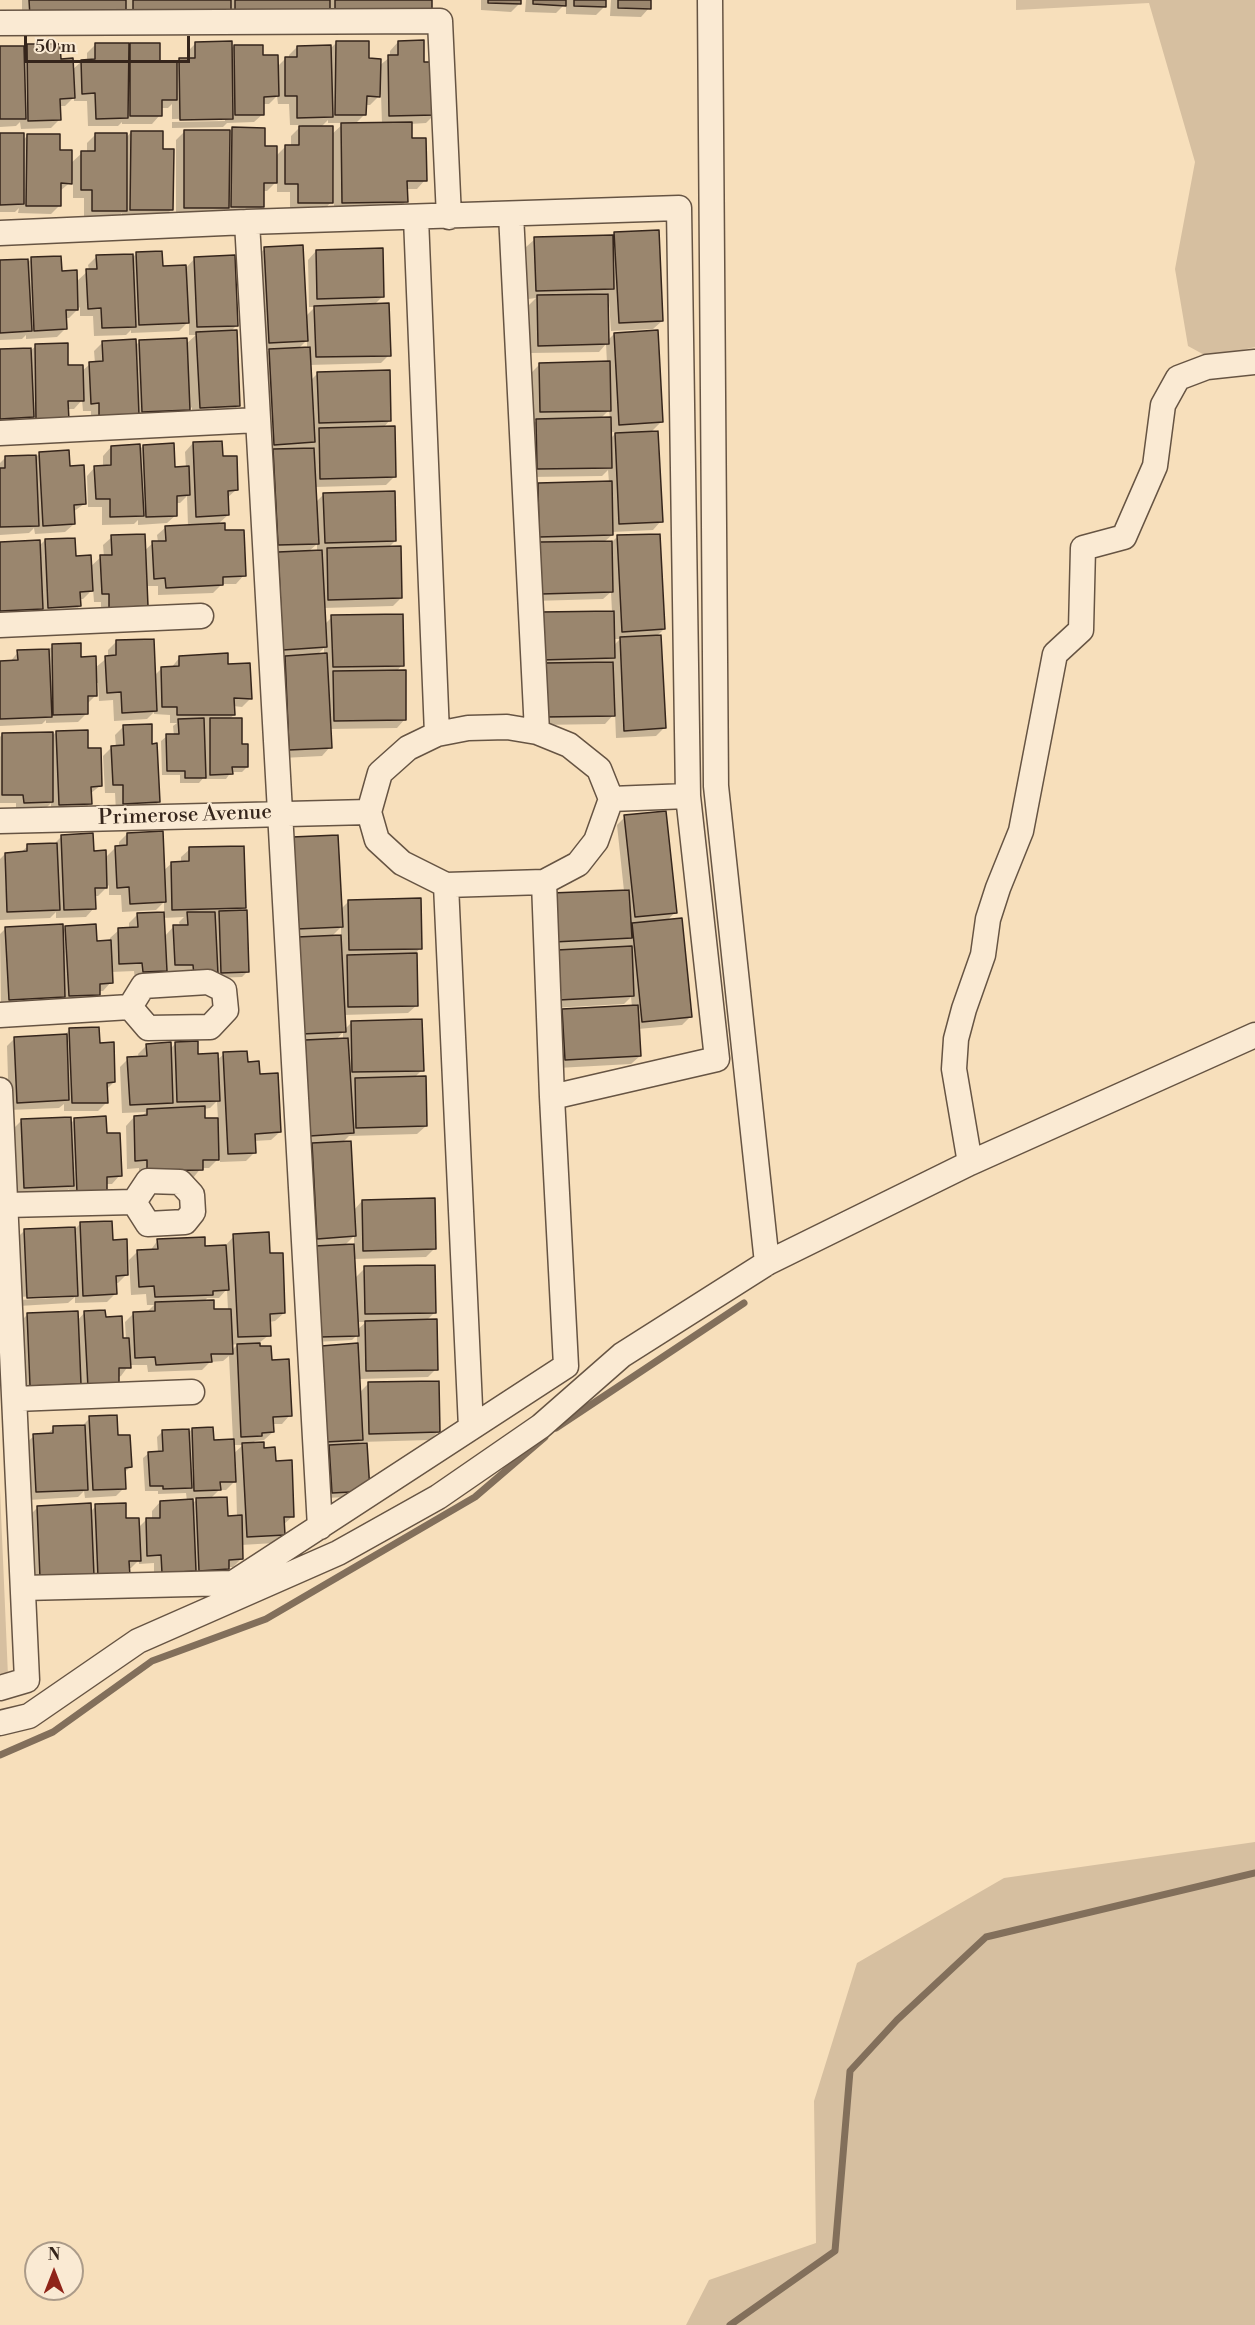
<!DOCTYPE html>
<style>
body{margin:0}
#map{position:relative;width:1255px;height:2325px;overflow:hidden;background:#f7dfbb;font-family:"Libre Bodoni",serif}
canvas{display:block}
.north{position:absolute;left:24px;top:2241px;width:60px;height:60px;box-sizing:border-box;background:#faead3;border:2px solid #ab9b89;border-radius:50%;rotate:0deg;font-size:16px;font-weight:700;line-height:24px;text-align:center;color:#35251b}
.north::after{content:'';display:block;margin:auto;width:21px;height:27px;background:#8f2418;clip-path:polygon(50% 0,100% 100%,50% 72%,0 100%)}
.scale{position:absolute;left:24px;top:36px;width:166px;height:27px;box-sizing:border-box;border:3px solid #35251b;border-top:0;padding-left:8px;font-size:18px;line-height:21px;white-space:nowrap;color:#35251b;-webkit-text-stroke:4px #faead3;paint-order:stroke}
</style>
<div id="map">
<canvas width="1255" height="2325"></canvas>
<div class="north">N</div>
<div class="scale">50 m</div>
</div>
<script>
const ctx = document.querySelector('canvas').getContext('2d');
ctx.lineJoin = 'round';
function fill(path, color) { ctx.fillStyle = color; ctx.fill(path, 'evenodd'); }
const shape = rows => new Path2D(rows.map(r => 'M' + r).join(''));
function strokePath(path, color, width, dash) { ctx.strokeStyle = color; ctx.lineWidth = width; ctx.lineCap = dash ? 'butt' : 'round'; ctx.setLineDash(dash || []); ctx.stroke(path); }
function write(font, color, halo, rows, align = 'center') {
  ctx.font = font + ' "Libre Bodoni",serif'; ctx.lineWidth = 4.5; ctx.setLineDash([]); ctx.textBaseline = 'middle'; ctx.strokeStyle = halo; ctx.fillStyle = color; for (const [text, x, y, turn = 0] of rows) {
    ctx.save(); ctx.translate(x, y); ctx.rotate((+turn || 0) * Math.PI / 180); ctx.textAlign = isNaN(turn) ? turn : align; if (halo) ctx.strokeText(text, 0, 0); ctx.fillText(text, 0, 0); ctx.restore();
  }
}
fill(shape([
 [1016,0,1255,0,1255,347,1210,358,1188,346,1175,269,1195,162,1149,3,1016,10],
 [0,1490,8,1676,0,1684],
 [1255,1842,1255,2325,686,2325,709,2280,816,2243,814,2101,857,1963,1004,1878]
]), '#d6bfa0');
fill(shape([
 [22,0,430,0,430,12,22,25],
 [481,0,520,0,520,3,511,12,481,10],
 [526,0,605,0,605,6,596,15,566,14,566,3,556,13,525,12],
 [611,0,650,0,649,8,641,17,610,16],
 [398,42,422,64,434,115,426,123,410,124,410,139,425,180,417,189,406,189,406,201,398,210,334,210,334,170,331,170,331,202,323,211,290,211,290,192,277,192,277,181,267,191,263,191,263,206,254,215,176,216,176,140,185,131,230,131,232,129,276,156,286,146,291,146,291,136,302,125,290,125,289,104,278,104,277,96,269,104,263,104,263,114,254,122,227,123,223,127,172,128,172,104,168,108,160,108,160,115,152,124,122,124,122,122,118,126,88,126,87,101,74,101,74,97,65,106,59,106,59,120,51,128,21,129,20,122,16,126,0,127,0,48,23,50,27,46,59,60,72,70,82,61,87,61,87,53,95,45,159,44,159,62,177,62,180,60,187,60,187,52,196,43,230,50,234,46,262,57,277,67,285,59,289,59,289,55,297,47,329,50,336,43,379,66,390,57,390,51],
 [381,94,382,124,355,124,365,114,365,105,370,105],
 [225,118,225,121,172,122,172,119],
 [328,120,328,123,344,123,331,135,320,128],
 [131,132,161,151,172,209,164,217,122,217,122,213,117,218,84,218,84,198,73,198,73,180,60,191,60,205,51,214,18,213,19,208,15,212,0,212,0,135,22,141,28,135,58,151,70,164,82,153,87,153,87,143,95,135,126,138],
 [614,233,662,321,653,329,611,331,609,301,606,301,607,341,614,334,661,422,651,432,661,521,653,530,612,532,612,535,604,542,612,542,617,537,664,629,656,637,664,728,656,736,616,738,615,713,605,724,537,725,533,667,612,612,611,592,603,599,533,601,530,493,538,484,609,482,608,470,602,476,529,477,528,429,538,420,532,420,531,373,540,364,607,363,606,344,599,352,530,353,529,305,536,298,528,299,526,247,535,239,611,237],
 [609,410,610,419,600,419],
 [610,432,617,432,610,439],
 [613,639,620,639,613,646],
 [265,248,305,317,315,307,309,307,308,260,316,251,382,297,374,305,389,355,381,363,309,365,310,381,318,373,390,420,383,428,394,477,386,485,315,487,315,503,324,494,395,541,388,548,401,598,393,606,323,608,324,625,332,617,402,665,396,672,405,719,397,728,329,729,330,747,322,756,282,758,277,665,286,657,275,657,270,562,280,553,270,553,265,459,273,452,266,452,261,358,269,350,261,350,257,257],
 [307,340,307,348,298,349],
 [317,544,317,552,308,552],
 [324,648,324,655,317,655],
 [136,254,161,267,185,269,195,258,237,325,230,332,238,406,230,414,192,416,192,407,181,418,91,425,91,411,83,411,82,400,74,409,67,409,67,419,0,426,0,351,30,351,36,346,67,367,81,372,90,364,95,363,94,351,103,342,135,346,140,341,186,344,196,335,189,335,189,321,179,331,131,333,131,330,126,335,94,336,93,316,80,316,80,307,69,318,65,318,65,329,57,337,26,339,26,335,22,339,0,340,0,262,27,263,32,258,76,282,89,270,88,265,97,256,132,258],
 [193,443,222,458,237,489,227,498,228,515,217,525,224,532,244,575,236,584,222,584,213,593,158,595,158,586,146,586,147,606,138,614,101,616,101,602,94,602,93,589,83,599,79,599,80,606,71,614,40,616,40,611,33,617,0,618,0,543,39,546,45,540,90,567,101,557,104,557,103,545,112,537,144,551,153,543,158,542,157,535,166,527,188,526,187,496,180,503,175,503,176,515,167,523,138,525,138,520,134,524,102,525,102,507,88,507,87,476,95,467,103,467,103,456,111,447,139,450,143,446,173,468,186,468,185,452],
 [40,453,69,468,84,504,73,512,74,524,65,532,35,534,34,528,29,533,0,535,0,463,6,457,35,458],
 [116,642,154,676,162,668,171,668,180,657,227,665,251,698,242,707,233,706,234,715,229,719,247,767,242,772,231,772,226,779,205,779,205,776,199,783,180,783,180,775,162,775,161,741,167,736,174,736,173,726,177,723,170,723,170,715,154,714,154,712,147,719,114,721,113,700,99,701,98,683,95,683,95,696,86,705,86,714,78,722,46,723,46,720,42,724,0,726,0,663,10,662,18,652,48,650,53,646,95,668,108,657,108,650],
 [123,727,151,745,159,802,150,810,116,812,115,793,105,793,103,756,111,748,116,747,115,735],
 [56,732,87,750,101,785,90,794,90,803,82,812,51,813,51,803,44,810,16,810,16,803,0,803,0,737,2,734,51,737],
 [625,817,675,912,667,921,691,1016,682,1025,638,1029,640,1056,631,1064,557,1068,554,1019,563,1011,632,1007,631,997,624,1004,552,1008,549,960,560,949,546,950,624,891,617,825],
 [127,834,163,871,172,863,181,863,181,857,190,849,244,907,239,912,248,971,242,977,216,978,167,973,167,969,157,979,135,980,134,971,111,972,111,982,103,991,99,991,99,994,90,1003,1,1007,0,934,6,928,61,932,66,927,96,942,110,941,110,938,119,930,129,929,129,923,137,915,164,914,164,902,156,910,122,912,121,895,109,895,109,885,98,896,94,896,94,908,86,917,56,918,56,912,50,918,0,920,0,859,5,854,20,853,28,846,53,845,62,836,105,858,116,847,119,847,119,842],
 [184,917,179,922,180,926,174,926,164,937,163,918],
 [284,847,341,909,349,901,420,948,416,953,417,1005,408,1013,343,1015,344,1030,352,1022,422,1070,414,1078,426,1126,417,1134,349,1136,342,1143,353,1211,362,1201,434,1249,426,1257,354,1259,355,1278,365,1268,435,1312,426,1321,436,1369,428,1377,359,1379,359,1393,368,1384,438,1432,430,1440,360,1442,356,1445,363,1496,327,1498,318,1450,357,1345,357,1335,352,1340,315,1342,304,1153,314,1143,303,1143,298,1050,307,1041,295,1042,290,947,300,936,289,937],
 [341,927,341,936,331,937],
 [343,1032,343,1040,335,1041],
 [354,1236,354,1245,344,1246],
 [357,1322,366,1322,357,1330],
 [69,1030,98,1044,114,1082,106,1090,107,1102,98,1111,64,1111,64,1104,59,1108,9,1110,7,1046,15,1038,64,1036],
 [175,1044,197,1055,217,1060,224,1054,246,1063,259,1076,280,1132,271,1140,254,1141,254,1153,246,1161,220,1162,220,1157,209,1168,201,1168,193,1178,139,1179,139,1168,127,1169,126,1126,134,1117,141,1117,146,1112,122,1113,120,1067,128,1059,139,1058,138,1054,147,1045,169,1050],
 [217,1101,218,1119,204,1119,203,1109,210,1108],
 [75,1119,106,1135,120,1175,112,1184,106,1184,70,1200,69,1189,64,1194,16,1196,13,1129,22,1120,70,1124],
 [80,1224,111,1241,127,1274,118,1283,115,1283,115,1294,107,1302,75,1303,75,1297,68,1303,19,1306,16,1239,24,1231,75,1229],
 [70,1294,70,1297,19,1300,19,1297],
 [234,1236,269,1255,284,1313,275,1321,269,1322,269,1335,259,1343,259,1348,271,1361,290,1415,282,1424,272,1424,273,1432,264,1440,255,1441,252,1444,262,1450,274,1462,293,1516,283,1525,284,1534,275,1543,241,1545,242,1558,233,1567,228,1567,219,1577,154,1581,154,1563,139,1564,139,1560,131,1568,128,1568,128,1576,33,1586,29,1516,38,1507,90,1512,96,1506,138,1528,146,1520,152,1520,152,1511,160,1502,187,1501,186,1493,158,1494,158,1491,145,1491,143,1458,149,1453,158,1453,157,1437,163,1431,187,1434,192,1429,212,1442,233,1441,229,1356,223,1361,210,1362,202,1370,148,1372,147,1365,129,1365,121,1376,80,1395,79,1384,71,1392,22,1394,19,1323,27,1315,77,1321,85,1312,104,1319,121,1340,126,1340,125,1322,134,1313,146,1313,154,1305,147,1305,146,1294,131,1295,129,1260,138,1251,150,1251,158,1240,204,1247,225,1246],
 [227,1289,228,1310,213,1311,204,1302,207,1298,219,1298],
 [238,1344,231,1351,231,1345],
 [233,1445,243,1445,233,1454],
 [236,1480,237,1517,226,1518,209,1500,219,1490,226,1490],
 [198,1498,191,1505,191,1499],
 [90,1418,117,1437,130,1467,124,1473,124,1488,116,1496,85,1498,84,1491,78,1497,28,1500,25,1444,34,1436,46,1435,54,1428,81,1427]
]), '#0003');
strokePath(shape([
 [556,1428,744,1303],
 [0,1755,53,1732,152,1661,266,1619,475,1497,545,1437],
 [730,2325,835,2251,850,2071,897,2020,986,1937,1255,1873]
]), '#826f5b', 7);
const building = shape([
 [29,0,126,0,126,17,30,17,29,0],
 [133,0,231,0,231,16,133,16,133,0],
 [235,0,330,0,330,14,235,14,235,0],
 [335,0,432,0,432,13,335,13,335,0],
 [488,0,521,0,521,4,488,3,488,0],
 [533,0,566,0,566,6,533,4,533,0],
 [574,0,606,0,606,7,574,6,574,0],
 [618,0,651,0,651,9,618,8,618,0],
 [424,40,424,62,435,62,436,115,389,116,388,55,398,55,398,41,424,40],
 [232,41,233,119,180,120,179,58,195,58,195,42,232,41],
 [336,41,369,41,369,58,381,59,380,97,367,96,366,115,335,115,336,41],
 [95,43,129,43,128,118,96,119,95,93,82,94,81,60,95,59,95,43],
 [130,43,160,43,160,61,177,61,177,100,162,100,162,116,130,116,130,43],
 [27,44,60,44,61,59,73,58,75,98,60,99,61,120,28,121,27,44],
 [234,45,263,45,263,55,278,55,279,96,264,97,264,115,235,115,234,45],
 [331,45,333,117,297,118,297,96,285,96,285,57,297,57,297,46,331,45],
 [0,46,24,46,26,119,0,119,0,46],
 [412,122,412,138,426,138,427,181,407,181,408,202,342,203,341,123,412,122],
 [299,126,333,126,333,203,298,203,298,184,285,184,285,145,299,145,299,126],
 [232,127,265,128,265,146,277,146,277,183,264,183,264,207,231,207,232,127],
 [184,130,230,130,229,208,184,208,184,130],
 [131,131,163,131,163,149,174,149,173,210,130,210,131,131],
 [0,133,24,133,24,204,0,205,0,133],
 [95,133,127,133,127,211,92,211,92,190,81,190,81,151,95,151,95,133],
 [27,134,60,134,60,150,72,150,72,184,61,183,61,206,26,206,27,134],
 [659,230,663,321,619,323,614,232,659,230],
 [613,235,614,289,536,291,534,237,613,235],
 [303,245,308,341,269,343,264,247,303,245],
 [383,248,384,297,317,299,316,250,383,248],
 [162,251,163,266,186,265,189,323,139,325,136,252,162,251],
 [133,254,136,327,102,328,101,308,88,309,86,269,97,269,96,255,133,254],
 [235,255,238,326,197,327,194,257,235,255],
 [61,256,62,271,77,270,78,310,66,310,67,329,34,331,31,257,61,256],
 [28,259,32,331,0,333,0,260,28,259],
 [608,294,609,344,538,346,537,295,608,294],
 [389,303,391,356,316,357,314,306,389,303],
 [237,330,240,406,200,408,196,332,237,330],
 [658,330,663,422,619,425,614,333,658,330],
 [187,338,190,410,142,412,139,340,187,338],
 [136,339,139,415,99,417,99,403,91,404,89,362,103,361,102,341,136,339],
 [68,343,68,365,83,365,84,401,68,401,69,420,36,421,35,344,68,343],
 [310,347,315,442,274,445,269,349,310,347],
 [31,348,34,417,0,419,0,349,31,348],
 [610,361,611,411,540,412,539,363,610,361],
 [390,370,391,421,319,423,317,372,390,370],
 [611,417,612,468,537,469,536,419,611,417],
 [395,426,396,477,320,479,319,428,395,426],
 [658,431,663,522,619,524,615,433,658,431],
 [222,441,223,456,237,456,238,490,228,491,229,515,196,517,193,442,222,441],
 [174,443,175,467,189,466,190,495,177,496,177,516,146,517,143,445,174,443],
 [140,444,144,516,110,517,110,499,96,499,94,466,111,465,111,446,140,444],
 [314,448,319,544,278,545,273,449,314,448],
 [69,450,70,466,84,465,86,504,74,505,75,524,43,526,39,452,69,450],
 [36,455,39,526,0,527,0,468,5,468,5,456,36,455],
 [612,481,613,535,539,537,538,483,612,481],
 [395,491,396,541,325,543,323,493,395,491],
 [225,523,225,530,244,530,246,576,223,577,223,585,166,588,165,578,154,579,152,541,166,541,165,526,225,523],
 [145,534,148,606,109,608,109,594,102,594,100,555,112,555,111,535,145,534],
 [660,534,665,629,622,632,617,535,660,534],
 [75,538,76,556,91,555,93,591,80,592,81,606,48,608,45,539,75,538],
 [40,540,43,609,0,611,0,542,40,540],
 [612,541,613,592,541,594,540,542,612,541],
 [401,546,402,598,328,600,327,548,401,546],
 [322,550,327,647,283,650,278,552,322,550],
 [614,611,615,658,541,660,540,612,614,611],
 [403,614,404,666,333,667,331,615,403,614],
 [661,635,666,728,624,731,620,637,661,635],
 [154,639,157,711,122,713,121,692,107,693,105,656,116,655,116,640,154,639],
 [81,643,81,657,96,656,97,696,88,696,88,714,53,715,52,644,81,643],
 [49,649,52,717,0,719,0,661,18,660,17,650,49,649],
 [228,653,228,664,250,663,252,699,234,698,235,715,177,715,177,707,162,707,161,667,179,666,179,656,228,653],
 [327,653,332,748,289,750,285,656,327,653],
 [613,662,615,716,545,717,544,663,613,662],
 [406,670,406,720,334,721,333,671,406,670],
 [204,718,206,778,185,778,185,771,167,771,166,734,179,734,178,719,204,718],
 [210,718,242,718,242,744,248,744,248,767,232,767,233,774,210,775,210,718],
 [152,724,152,744,157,743,160,802,123,804,123,785,113,785,111,746,124,745,123,725,152,724],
 [88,730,88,748,101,748,102,786,91,787,92,804,59,805,56,731,88,730],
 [53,732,53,802,24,803,23,795,2,795,2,733,53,732],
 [666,811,677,913,635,917,624,815,666,811],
 [163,831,166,902,130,904,129,887,117,888,115,846,127,845,127,833,163,831],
 [93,833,94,851,106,850,107,888,95,888,96,909,64,910,61,835,93,833],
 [338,835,343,927,297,929,292,837,338,835],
 [57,843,60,910,7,912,5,853,27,851,27,844,57,843],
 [244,846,246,908,172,910,171,862,189,861,189,847,244,846],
 [629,890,632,938,554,942,551,893,629,890],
 [421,898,422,949,349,950,348,900,421,898],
 [247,910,249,972,221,973,219,911,247,910],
 [164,912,167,971,143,972,142,963,119,964,118,928,138,927,137,913,164,912],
 [187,912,215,912,218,974,194,976,193,965,175,965,173,925,188,925,187,912],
 [682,918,692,1017,642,1022,632,923,682,918],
 [63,924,65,997,9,1000,5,927,63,924],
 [96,924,97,941,111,940,113,983,100,984,100,995,69,996,65,926,96,924],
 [341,935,346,1032,302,1034,297,937,341,935],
 [632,946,634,996,559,1000,557,950,632,946],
 [417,953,418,1006,348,1007,347,955,417,953],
 [638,1005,641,1056,565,1060,562,1009,638,1005],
 [422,1019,424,1071,352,1072,351,1021,422,1019],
 [99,1027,100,1043,114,1042,115,1082,107,1083,108,1103,72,1103,69,1028,99,1027],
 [67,1034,69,1100,17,1103,14,1037,67,1034],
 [348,1038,354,1133,310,1136,305,1040,348,1038],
 [198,1041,198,1054,218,1053,220,1101,177,1102,175,1042,198,1041],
 [171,1042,173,1103,130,1105,127,1057,147,1056,146,1044,171,1042],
 [247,1051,248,1062,259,1061,260,1074,278,1073,281,1132,255,1134,256,1153,228,1154,223,1052,247,1051],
 [426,1076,427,1126,356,1128,355,1078,426,1076],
 [205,1106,205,1118,218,1118,219,1160,203,1160,203,1170,147,1171,147,1160,135,1161,134,1116,147,1115,147,1109,205,1106],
 [106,1116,107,1133,120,1133,122,1176,107,1177,107,1191,77,1193,74,1118,106,1116],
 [71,1117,74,1186,24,1188,21,1119,71,1117],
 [351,1141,356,1236,317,1239,312,1143,351,1141],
 [435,1198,436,1249,363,1251,362,1200,435,1198],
 [112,1221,113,1240,127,1239,128,1275,116,1276,117,1294,83,1296,80,1222,112,1221],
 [75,1227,78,1296,27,1298,24,1229,75,1227],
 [269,1232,270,1253,283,1253,285,1313,270,1314,271,1336,238,1337,233,1234,269,1232],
 [205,1237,205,1246,226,1245,229,1290,213,1291,213,1295,155,1297,154,1286,139,1287,137,1250,158,1249,157,1239,205,1237],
 [354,1244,359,1336,320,1337,315,1246,354,1244],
 [435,1265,436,1313,365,1314,364,1266,435,1265],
 [214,1300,214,1309,231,1309,233,1354,211,1354,212,1362,156,1365,155,1357,135,1358,133,1312,155,1311,155,1302,214,1300],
 [105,1310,106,1317,122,1316,123,1338,129,1338,131,1368,119,1368,119,1386,88,1388,84,1311,105,1310],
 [78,1311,81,1384,30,1386,27,1313,78,1311],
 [437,1319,438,1370,366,1371,365,1321,437,1319],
 [260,1343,260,1346,271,1346,272,1360,289,1359,292,1416,273,1417,274,1432,262,1433,262,1436,241,1437,237,1344,260,1343],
 [358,1343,363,1440,326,1442,321,1346,358,1343],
 [439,1381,440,1432,369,1434,368,1382,439,1381],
 [117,1415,118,1435,130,1435,132,1467,125,1468,126,1489,93,1490,89,1416,117,1415],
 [85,1425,88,1490,36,1492,33,1434,53,1433,53,1426,85,1425],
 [213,1427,214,1440,234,1439,236,1482,220,1482,221,1490,194,1491,192,1428,213,1427],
 [189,1429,192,1488,163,1489,163,1486,150,1486,148,1452,163,1451,162,1430,189,1429],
 [264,1442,264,1448,275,1447,276,1461,292,1460,294,1517,284,1517,285,1535,247,1537,242,1443,264,1442],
 [367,1443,370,1491,332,1493,329,1445,367,1443],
 [227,1497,228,1516,242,1515,243,1559,229,1560,229,1569,199,1571,196,1498,227,1497],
 [193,1499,196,1571,162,1573,161,1555,147,1556,146,1518,160,1518,160,1501,193,1499],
 [91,1503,94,1576,40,1578,37,1506,91,1503],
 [126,1503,126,1518,139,1518,141,1561,129,1561,130,1576,98,1578,95,1504,126,1503]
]);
fill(building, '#9a866e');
strokePath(building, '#35251b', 1.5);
const minor = shape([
 [710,0,716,786,767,1263],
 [0,23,440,21,449,217],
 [511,214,537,732],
 [416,218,437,734],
 [247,222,320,1527],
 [0,233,247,222,679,208,688,796,611,799],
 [0,433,258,420],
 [0,625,201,616],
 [507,727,537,732,569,745,599,769,611,799,596,841,578,864,544,882,446,885,402,863,377,840,369,812,380,773,408,748,437,734,468,728,507,727],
 [0,821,369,812],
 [446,885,471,1428],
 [208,982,224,990,226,1010,210,1027,148,1028,130,1007,143,986,208,982],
 [0,1015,130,1007],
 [0,1090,27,1680,0,1688],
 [552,1097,717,1059,688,796],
 [970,1163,954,1069,956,1039,964,1009,983,955,988,919,998,888,1021,831,1055,654,1081,630,1083,548,1124,537,1155,466,1163,405,1178,378,1207,367,1255,362],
 [6,1205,134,1202,148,1181,180,1182,192,1195,193,1212,185,1222,148,1224,134,1202],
 [15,1399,192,1392],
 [23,1588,233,1583,566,1366,552,1097,544,882],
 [0,1723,29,1716,138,1641,338,1553,438,1497,541,1426,622,1355,767,1263,970,1163,1255,1035]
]);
strokePath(minor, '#665443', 27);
strokePath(minor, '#faead3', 24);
write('21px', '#35251b', '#faead3', [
 ["Primerose Avenue",185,816,-2]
]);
</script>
